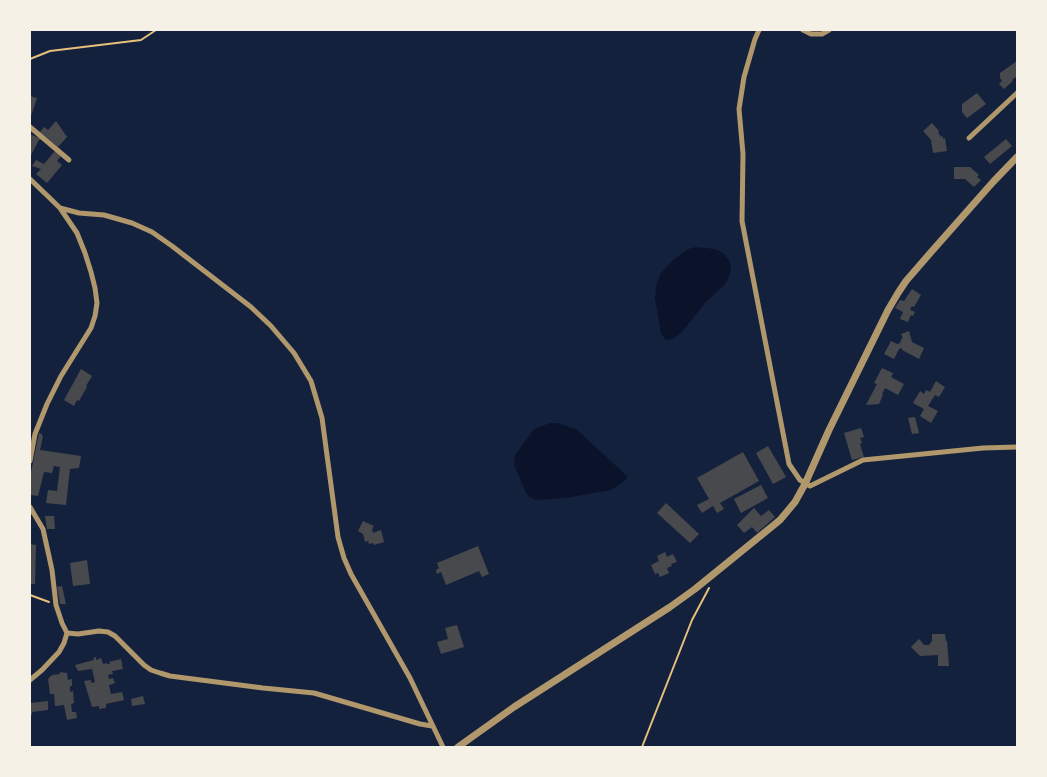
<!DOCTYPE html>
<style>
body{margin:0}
#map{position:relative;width:1047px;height:777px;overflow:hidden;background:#14213d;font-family:"Noto Serif",serif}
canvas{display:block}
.frame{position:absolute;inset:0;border:31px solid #f6f1e7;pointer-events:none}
</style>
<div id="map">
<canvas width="1047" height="777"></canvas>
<div class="frame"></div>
</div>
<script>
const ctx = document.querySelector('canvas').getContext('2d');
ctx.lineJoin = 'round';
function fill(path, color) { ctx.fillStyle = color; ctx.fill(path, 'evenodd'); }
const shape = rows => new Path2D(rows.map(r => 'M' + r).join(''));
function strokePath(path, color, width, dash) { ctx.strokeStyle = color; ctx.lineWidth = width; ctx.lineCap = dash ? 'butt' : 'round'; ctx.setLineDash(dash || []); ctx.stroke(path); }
fill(shape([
 [696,247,715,249,723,253,729,260,731,267,730,275,726,283,705,303,683,331,673,339,666,340,661,334,655,298,656,285,661,273,671,262,688,249],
 [550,423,557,423,576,429,626,475,627,479,620,484,611,490,566,498,536,500,529,497,525,491,514,465,515,455,534,429]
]), '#0b132b');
fill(shape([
 [1017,61,1017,76,1012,80,1013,81,1004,89,999,84,1002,81,1000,78,1000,73],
 [977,93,986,104,967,118,962,112,962,104],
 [30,96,37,98,30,119],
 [56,121,67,137,58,147,40,132,44,127,48,130],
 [932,123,939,131,938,132,941,137,943,136,943,139,945,138,947,151,933,153,931,140,923,131],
 [30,134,41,139,40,140,39,140,30,157],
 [1006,139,1012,146,990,164,984,157],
 [55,151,61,156,57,161,62,165,47,183,36,174,41,169,32,166,36,160,44,164],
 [954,167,970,167,979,175,977,177,981,180,974,187,965,179,954,179],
 [912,289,921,295,914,307,912,306,910,310,915,312,913,316,911,315,908,322,900,319,903,312,895,308,900,300,904,301],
 [909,331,912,342,924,348,919,359,902,350,902,348,899,349,894,359,884,354,891,341,897,344,900,343,902,338,903,338,901,334],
 [882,368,893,373,891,377,904,384,898,395,885,388,882,394,883,395,879,404,866,405,877,384,874,383],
 [81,369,92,376,86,386,87,387,79,401,77,400,74,406,64,400],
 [936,381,945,387,939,397,935,395,928,406,938,411,931,423,920,416,924,409,913,403,920,391,924,394,926,390,930,392],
 [915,417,919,433,912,434,908,418],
 [861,428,864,437,860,438,862,443,860,444,864,457,852,460,844,433],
 [39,433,42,434,42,436,43,436,40,450,81,456,79,468,70,469,66,505,46,503,48,490,57,491,60,467,54,466,52,473,44,472,38,496,30,495,30,477],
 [768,446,786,477,773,484,756,453],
 [743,452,759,481,720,503,724,509,717,513,713,506,702,513,697,505,709,499,697,478],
 [761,485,768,498,741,513,734,499],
 [666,503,699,534,690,543,657,513],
 [754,508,761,516,769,510,775,517,757,533,752,527,744,533,737,525],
 [45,516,54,516,55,529,47,529],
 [363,521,374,526,372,529,373,533,381,530,384,542,374,545,373,543,369,544,368,541,365,542,363,534,358,531],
 [30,544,36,545,35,584,30,584],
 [478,546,489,574,482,577,479,571,446,585,441,572,437,574,436,570,439,568,437,563],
 [665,552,667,557,673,554,677,562,671,564,672,566,667,568,669,573,660,577,658,573,655,574,651,565,659,561,657,556],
 [87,560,90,584,73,586,70,563],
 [62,586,66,604,60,604,57,587],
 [457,625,464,647,441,654,437,642,448,639,445,628],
 [932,634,945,634,946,641,947,641,949,666,938,666,938,655,920,656,911,647,919,639,924,645,929,645,932,641],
 [96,657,96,660,101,658,103,664,107,663,107,664,110,664,109,662,121,659,123,669,112,671,113,674,108,675,109,679,113,678,115,683,109,685,111,694,122,692,124,700,106,704,106,708,99,709,99,706,92,707,84,681,91,680,91,683,95,682,92,669,78,671,75,665,94,660,93,658],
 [60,672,67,673,68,680,72,679,72,686,70,686,70,692,73,691,74,703,71,704,72,712,76,712,77,718,67,720,64,705,55,706,54,694,50,694,48,679,52,675,60,674],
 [143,696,145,704,132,706,131,699],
 [48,701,48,710,32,712,32,715,30,715,30,703]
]), '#48494c');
strokePath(shape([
 [30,59,50,51,141,40,156,30],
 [30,595,49,602],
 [642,747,692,620,709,588]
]), '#e5c07b', 2);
strokePath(shape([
 [759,30,755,39,744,77,739,109,743,154,742,221,789,464,800,480,810,486,863,460,983,448,1017,447],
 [803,30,811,34,822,34,829,30],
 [30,127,69,160],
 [969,138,1017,93],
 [30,179,60,208,77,233,85,253,91,272,95,288,97,303,95,316,91,328,61,376,47,404,35,434,30,461],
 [60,208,79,213,104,215,132,223,152,232,172,246,251,307,271,326,294,353,311,381,322,418,338,537,344,558,351,574,410,678,443,747],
 [30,507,43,529,52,570,56,605,62,623,67,633],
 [30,680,42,670,59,652,64,643,67,633,78,634,99,631,108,632,115,636,144,665,151,670,160,673,170,676,263,688,314,693,420,724,432,726]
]), '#b1986c', 5);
strokePath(shape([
 [458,747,514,707,670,607,695,589,780,520,795,502,805,484,829,430,888,310,898,293,906,281,932,251,993,182,1017,157]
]), '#b1986c', 7);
</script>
